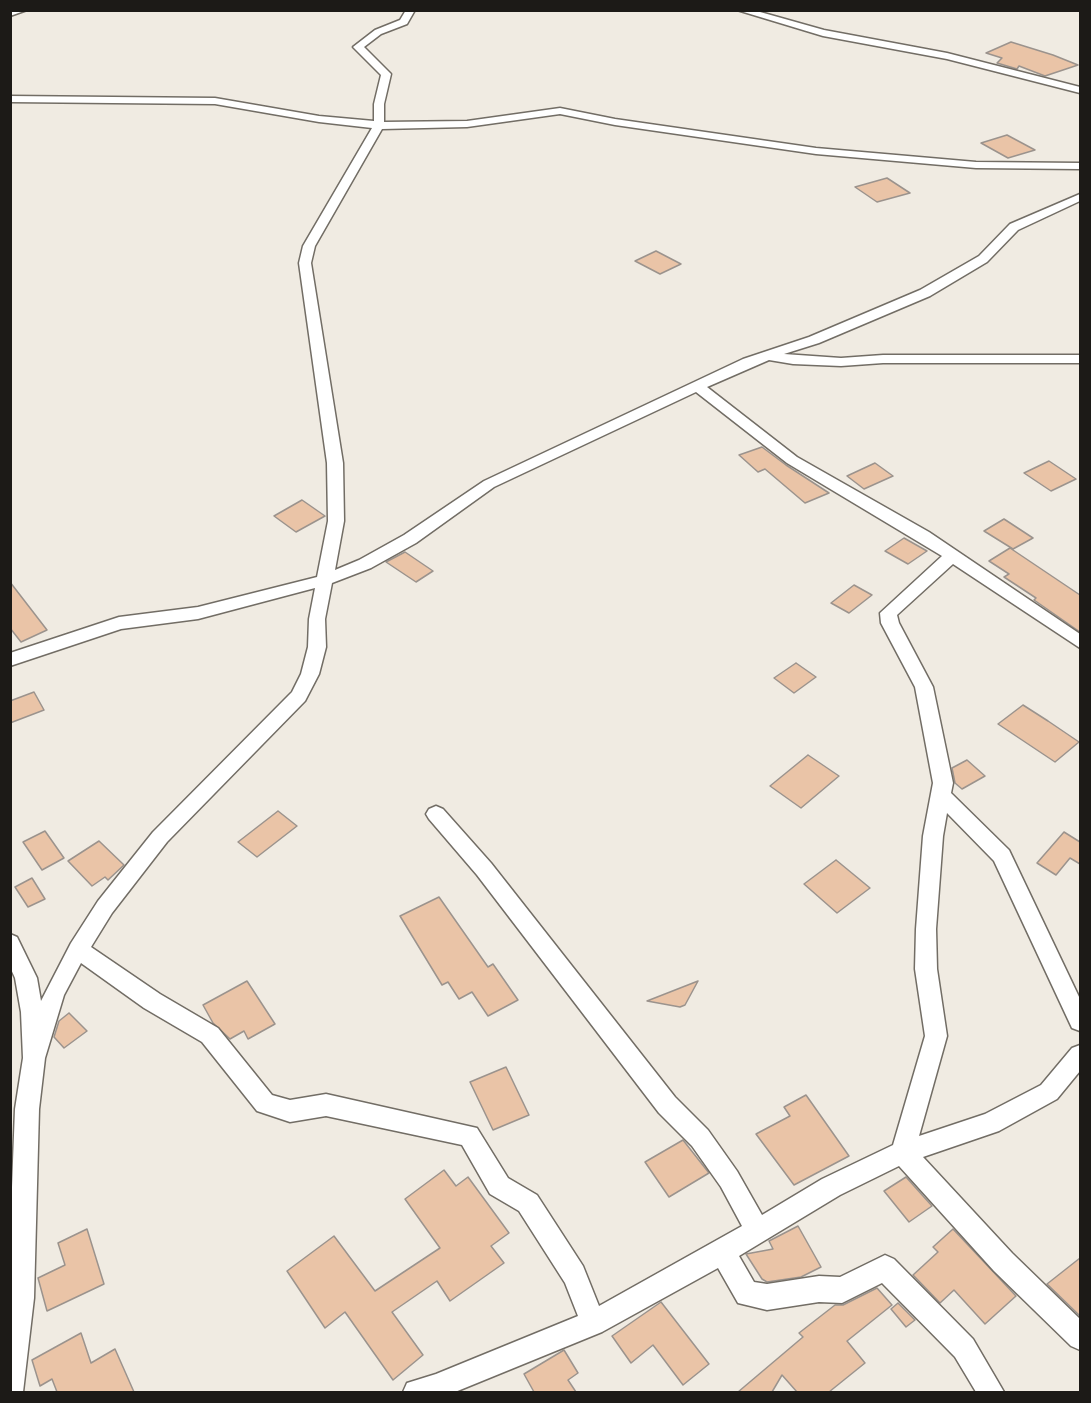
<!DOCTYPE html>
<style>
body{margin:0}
#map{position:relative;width:1091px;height:1403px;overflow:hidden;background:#f0ebe2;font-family:"Noto Serif",serif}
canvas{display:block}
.frame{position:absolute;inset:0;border:12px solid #1c1a17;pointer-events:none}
</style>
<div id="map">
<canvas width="1091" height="1403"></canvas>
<div class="frame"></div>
</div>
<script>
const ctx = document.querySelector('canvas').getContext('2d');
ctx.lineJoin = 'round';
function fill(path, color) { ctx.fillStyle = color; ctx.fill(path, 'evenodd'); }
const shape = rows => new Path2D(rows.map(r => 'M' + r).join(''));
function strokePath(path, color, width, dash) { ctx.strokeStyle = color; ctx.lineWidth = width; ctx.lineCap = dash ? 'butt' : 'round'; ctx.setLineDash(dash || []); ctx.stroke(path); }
const building = shape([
 [1011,42,1053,55,1078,65,1045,76,1019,66,1017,69,997,63,1002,58,986,53,1011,42],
 [1007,135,1035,150,1008,158,981,143,1007,135],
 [887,178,910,193,877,202,855,187,887,178],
 [656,251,681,264,660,274,635,261,656,251],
 [762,447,786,465,829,493,805,503,765,469,758,472,739,455,762,447],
 [1049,461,1076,479,1051,491,1024,473,1049,461],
 [875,463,893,476,864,489,847,476,875,463],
 [302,500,325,516,296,532,274,516,302,500],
 [1004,519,1033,538,1013,549,984,531,1004,519],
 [904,538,927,551,908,564,885,551,904,538],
 [1010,548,1080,595,1080,632,1034,600,1036,598,1004,577,1009,574,989,561,1010,548],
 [405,552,433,571,416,582,386,562,405,552],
 [10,582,47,630,21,642,10,628,10,582],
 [854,585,872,595,849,613,831,603,854,585],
 [796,663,816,677,794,693,774,678,796,663],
 [34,692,44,710,10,723,10,701,34,692],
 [1023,705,1048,721,1079,742,1055,762,998,724,1023,705],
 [808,755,839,776,801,808,770,786,808,755],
 [967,760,985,776,962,789,955,783,952,768,967,760],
 [278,811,297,826,257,857,238,842,278,811],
 [45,831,64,858,42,870,23,842,45,831],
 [1064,832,1080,842,1080,864,1070,858,1056,875,1037,863,1064,832],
 [99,841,124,865,108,880,105,877,92,886,68,861,99,841],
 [836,860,870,888,837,913,804,884,836,860],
 [32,878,45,899,28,907,15,887,32,878],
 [439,897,488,967,493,964,518,1000,488,1016,472,992,459,999,448,982,442,985,400,916,439,897],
 [247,981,275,1024,248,1039,244,1031,230,1039,213,1023,203,1005,247,981],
 [698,981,685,1005,680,1007,647,1001,698,981],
 [69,1013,87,1031,64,1048,54,1037,59,1021,69,1013],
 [506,1067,529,1115,493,1130,470,1082,506,1067],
 [806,1095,849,1156,794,1185,756,1134,790,1116,784,1107,806,1095],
 [683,1140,709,1173,669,1197,645,1162,683,1140],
 [444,1170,456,1186,468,1177,509,1233,491,1246,504,1263,450,1301,437,1281,392,1312,423,1355,393,1380,345,1312,325,1328,287,1271,334,1236,375,1291,440,1248,405,1199,444,1170],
 [906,1177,932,1206,909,1222,884,1191,906,1177],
 [798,1226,821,1267,801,1277,767,1282,762,1279,746,1254,773,1249,769,1241,798,1226],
 [87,1229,104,1284,47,1311,38,1278,65,1265,58,1243,87,1229],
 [953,1229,1016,1296,985,1324,954,1290,940,1303,913,1275,938,1252,933,1247,953,1229],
 [1080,1258,1080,1316,1047,1284,1080,1258],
 [877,1288,892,1305,847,1341,865,1363,829,1392,797,1392,782,1375,772,1392,738,1392,803,1337,799,1333,835,1305,843,1305,877,1288],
 [661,1302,709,1364,683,1385,653,1345,631,1363,612,1336,661,1302],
 [898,1303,915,1320,906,1327,891,1309,898,1303],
 [81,1333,91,1363,115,1349,134,1392,57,1392,52,1379,40,1386,32,1360,81,1333],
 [564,1350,578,1373,568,1380,576,1392,534,1392,524,1374,564,1350]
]);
fill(building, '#eac4a7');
strokePath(building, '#9b938d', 1.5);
const street = shape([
 [10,10,27,10,10,16,10,10],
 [406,10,415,10,407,24,381,34,364,47,391,74,384,104,384,122,467,121,560,108,615,119,816,148,976,162,1080,163,1080,169,976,168,816,154,615,125,560,114,467,127,382,129,315,246,311,263,343,463,344,521,335,570,359,560,404,535,484,481,743,359,809,337,920,290,979,256,1010,224,1080,194,1080,201,1018,230,987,262,930,296,819,343,784,354,841,358,883,355,1080,355,1080,363,883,363,841,366,793,364,769,360,707,387,797,457,929,532,1080,634,1080,648,953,564,897,615,899,623,933,687,953,783,951,793,1009,850,1080,999,1080,1031,1072,1028,994,861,947,813,943,836,936,929,937,969,947,1036,919,1136,985,1114,1041,1085,1072,1048,1080,1045,1080,1071,1057,1099,999,1131,923,1157,1012,1253,1080,1319,1080,1350,1071,1346,994,1271,899,1166,840,1195,739,1256,754,1282,767,1284,819,1276,840,1277,885,1255,894,1259,973,1339,1004,1392,976,1392,955,1357,882,1283,842,1303,819,1302,767,1310,738,1303,718,1268,602,1332,455,1392,403,1392,407,1383,436,1374,578,1316,565,1283,519,1211,490,1194,462,1145,326,1116,290,1122,257,1111,202,1042,144,1008,81,963,64,995,45,1058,39,1109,34,1298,23,1392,10,1392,10,1239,15,1109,23,1058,21,1012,15,978,10,967,10,934,17,937,37,978,41,1001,71,943,98,901,153,832,292,692,301,674,308,647,309,619,315,588,198,619,121,629,10,666,10,653,119,617,198,607,317,577,328,521,327,463,299,263,303,246,372,128,319,122,215,104,10,102,10,96,215,98,319,116,374,121,374,104,381,75,353,47,375,30,400,20,406,10],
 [696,392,787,463,942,556,880,613,881,623,915,687,933,783,923,836,916,929,915,969,925,1036,893,1145,822,1179,762,1215,737,1171,708,1130,675,1097,491,863,443,809,436,806,429,809,426,814,429,819,477,875,659,1113,692,1146,721,1187,742,1226,599,1306,583,1266,537,1195,508,1178,477,1128,326,1094,290,1100,272,1095,218,1028,160,994,91,947,112,913,167,842,305,701,319,674,326,647,325,619,332,583,371,568,416,543,494,487,696,392],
 [737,10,753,10,824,30,947,53,1080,87,1080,93,947,59,823,36,737,10]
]);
strokePath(street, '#726d65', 3);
fill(street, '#fff');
</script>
